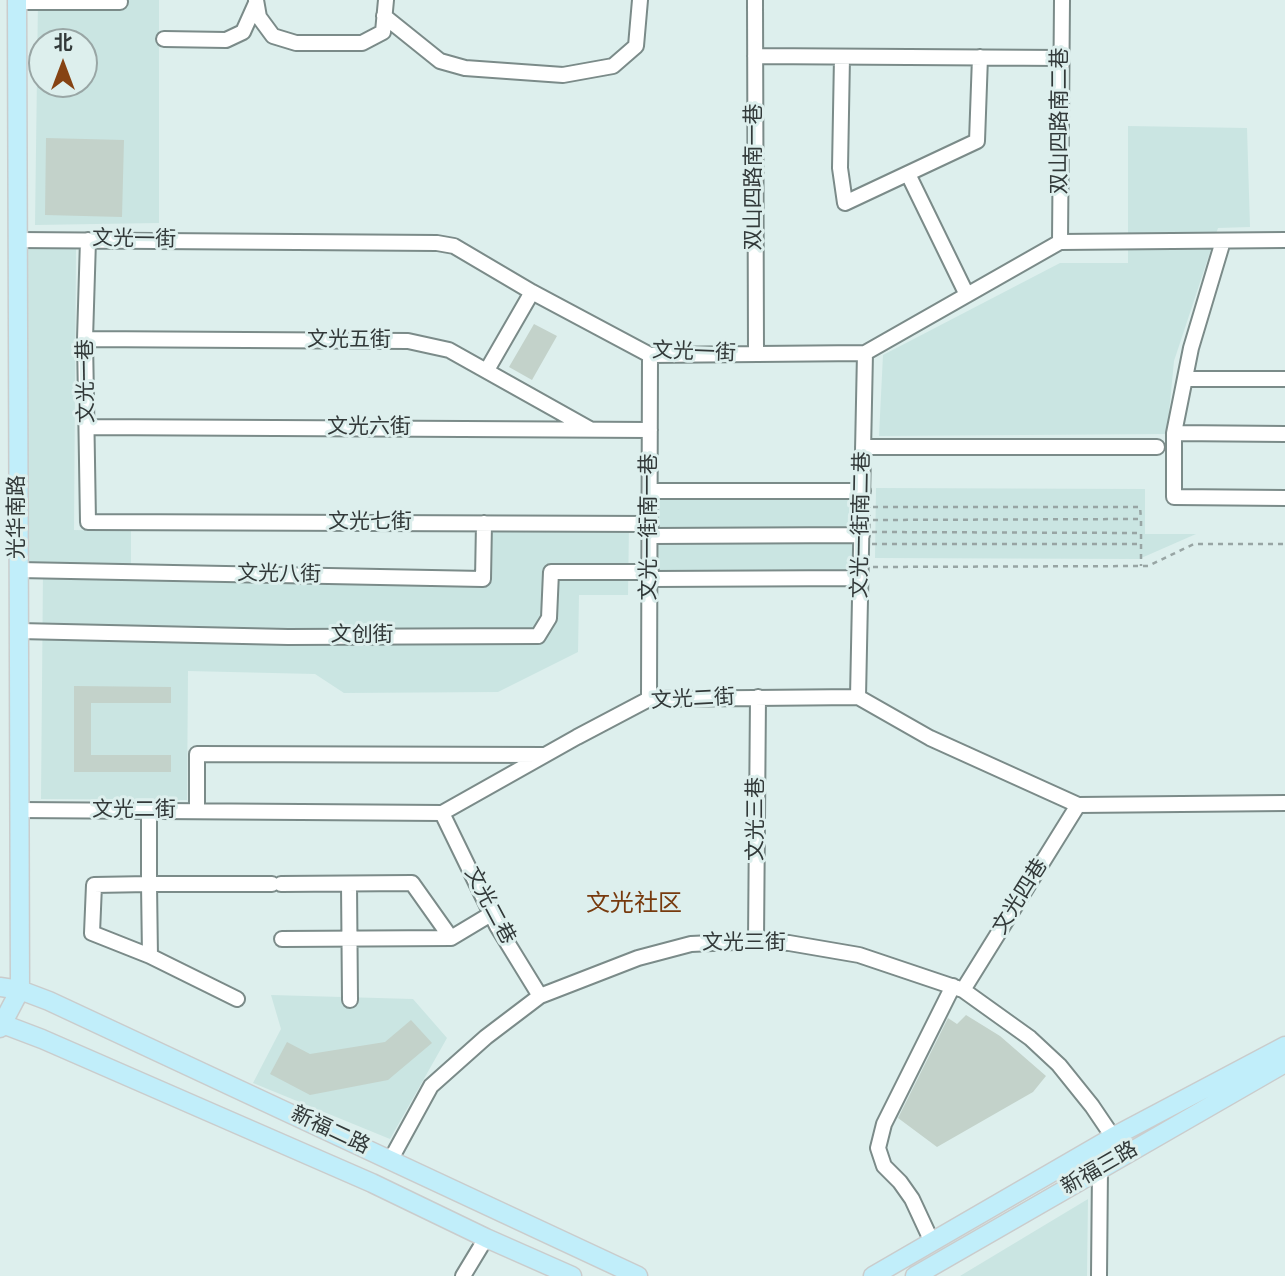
<!DOCTYPE html>
<meta charset="utf-8">
<style>
body{margin:0}
#map{position:relative;width:1285px;height:1276px;overflow:hidden;background:#ddefed;font-family:"Sofia Sans Condensed","Noto Sans SC",sans-serif}
canvas{display:block}
.north{position:absolute;left:28px;top:28px;width:70px;height:70px;box-sizing:border-box;background:#ddefed;border:2px solid #99a6a5;border-radius:50%;rotate:0deg;font-size:19px;font-weight:700;line-height:28px;text-align:center;color:#323939}
.north::after{content:'';display:block;margin:auto;width:24px;height:32px;background:#864313;clip-path:polygon(50% 0,100% 100%,50% 72%,0 100%)}
</style>
<div id="map">
<canvas width="1285" height="1276"></canvas>
<div class="north">北</div>
</div>
<script>
const ctx = document.querySelector('canvas').getContext('2d');
ctx.lineJoin = 'round';
function fill(path, color) { ctx.fillStyle = color; ctx.fill(path, 'evenodd'); }
const shape = rows => new Path2D(rows.map(r => 'M' + r).join(''));
function strokePath(path, color, width, dash) { ctx.strokeStyle = color; ctx.lineWidth = width; ctx.lineCap = dash ? 'butt' : 'round'; ctx.setLineDash(dash || []); ctx.stroke(path); }
function write(font, color, halo, rows, align = 'center') {
  ctx.font = font + ' "Sofia Sans Condensed","Noto Sans SC",sans-serif'; ctx.lineWidth = 6; ctx.setLineDash([]); ctx.textBaseline = 'middle'; ctx.strokeStyle = halo; ctx.fillStyle = color; for (const [text, x, y, turn = 0] of rows) {
    ctx.save(); ctx.translate(x, y); ctx.rotate((+turn || 0) * Math.PI / 180); ctx.textAlign = isNaN(turn) ? turn : align; if (halo) ctx.strokeText(text, 0, 0); ctx.fillText(text, 0, 0); ctx.restore();
  }
}
fill(shape([
 [38,0,159,0,159,223,35,225],
 [42,42,84,42,84,84,42,84],
 [1128,126,1247,128,1250,227,1218,228,1174,361,1167,434,879,436,883,355,1060,263,1128,263],
 [28,249,76,249,74,530,131,531,131,564,24,563],
 [876,488,1145,489,1145,534,1196,534,1139,559,875,558],
 [651,491,863,491,861,578,651,579],
 [484,523,629,524,628,595,579,595,578,652,498,692,344,693,315,674,188,671,187,800,41,799,43,571,483,579],
 [271,995,413,999,447,1038,390,1139,253,1083,281,1029],
 [1088,1199,1087,1276,960,1276]
]), '#cae5e2');
fill(shape([
 [46,138,124,140,122,217,45,215],
 [534,324,557,336,532,380,509,367],
 [74,686,171,687,171,703,91,703,91,755,171,755,171,772,74,772],
 [966,1015,1000,1036,1046,1076,1033,1092,937,1147,898,1118,948,1018,957,1024],
 [411,1020,432,1043,388,1080,310,1095,270,1074,287,1042,310,1054,385,1042]
]), '#c3d2ca');
const minor = shape([
 [256,0,259,17,273,36,296,43,362,43,383,32,386,0],
 [755,0,756,354],
 [17,2,120,2],
 [384,16,440,61,465,68,563,75,613,66,636,46,640,0],
 [164,39,226,40,243,32,256,3],
 [755,56,1062,58],
 [842,57,840,168,845,203,977,141,980,57],
 [908,174,967,295],
 [17,240,437,243,454,246,532,292,650,355,865,353,1060,242,1285,240],
 [88,240,85,339,88,522,651,524],
 [1223,241,1191,348,1174,433,1174,497,1285,498],
 [1060,242,1062,0],
 [85,339,408,341,449,350,590,429],
 [487,370,532,292],
 [1185,379,1285,379],
 [88,427,650,430],
 [1174,433,1285,434],
 [863,447,1157,447],
 [651,491,863,491],
 [651,536,862,535],
 [19,570,483,579,484,523],
 [651,579,861,578],
 [19,631,288,637,538,636,549,618,551,572,651,572],
 [858,697,865,353],
 [649,699,650,355],
 [19,810,442,813,577,737,649,699,858,697,930,738,1078,805,1285,803],
 [149,811,149,884,150,956,92,933,94,885,149,884,272,884],
 [197,811,197,754,544,755],
 [442,813,497,926,540,996],
 [281,884,412,883,451,938,491,914],
 [349,884,350,1000],
 [282,939,451,938],
 [756,941,758,697],
 [150,956,237,999],
 [963,990,1078,805],
 [391,1159,431,1086,486,1037,540,996,638,958,691,944,756,941,789,943,859,955,963,990,1030,1038,1059,1065,1092,1106,1113,1137],
 [932,1242,912,1199,900,1182,884,1166,878,1148,884,1124,953,986],
 [463,1276,486,1238],
 [1099,1276,1100,1168]
]);
const major = shape([
 [0,987,20,990,49,1001,638,1276],
 [0,1023,42,1039,372,1183,486,1238,572,1276],
 [0,1028,20,990,17,0],
 [873,1276,1113,1137,1285,1046],
 [915,1276,1285,1063]
]);
strokePath(minor, '#7b8b89', 18);
strokePath(major, '#cacccc', 21);
strokePath(shape([
 [873,507,1140,507,1141,519],
 [873,520,1141,519,1141,531],
 [872,532,1141,533,1141,566],
 [872,544,1141,544],
 [873,567,1148,566,1194,544,1285,544]
]), '#98a5a4', 2.5, [5, 5]);
strokePath(minor, '#fff', 14);
strokePath(major, '#c1eefa', 18);
write('21px', '#323939', '#ddefed', [
 ["双山四路南二巷",1061,121,-90],
 ["双山四路南一巷",755,177,-90],
 ["文光一街",134,240,1],
 ["文光五街",349,341],
 ["文光一街",694,353,2],
 ["文光一巷",87,381,-91],
 ["文光六街",369,428],
 ["光华南路",18,517,-90],
 ["文光七街",370,523],
 ["文光一街南二巷",862,525,-89],
 ["文光一街南一巷",650,527,-90],
 ["文光八街",279,575,1],
 ["文创街",362,636],
 ["文光二街",693,700,-3],
 ["文光二街",134,811],
 ["文光三巷",757,819,-90],
 ["文光四巷",1021,897,-58],
 ["文光二巷",489,906,62],
 ["文光三街",744,944],
 ["新福二路",330,1131,25],
 ["新福三路",1100,1169,-30]
]);
write('24px', '#773a0e', '#ddefed', [
 ["文光社区",634,905]
]);
</script>
